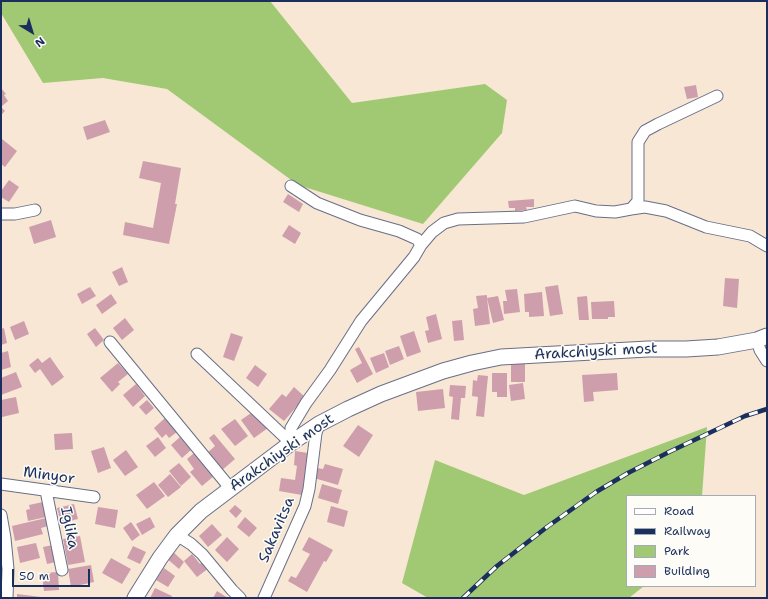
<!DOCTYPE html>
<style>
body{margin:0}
#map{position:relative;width:768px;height:599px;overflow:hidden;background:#f7e7d4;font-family:"Shantell Sans",sans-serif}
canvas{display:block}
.frame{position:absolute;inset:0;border:2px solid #1b2f5e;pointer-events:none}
.legend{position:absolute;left:626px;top:495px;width:130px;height:92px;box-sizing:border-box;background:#fdfcf7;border:1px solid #a3aaba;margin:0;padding:5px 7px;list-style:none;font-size:12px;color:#1b2f5e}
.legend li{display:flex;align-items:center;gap:8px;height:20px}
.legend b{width:20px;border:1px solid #a3aaba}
.north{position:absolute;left:12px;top:12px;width:40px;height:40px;-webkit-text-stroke:3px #fdfcf7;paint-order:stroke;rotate:142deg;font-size:11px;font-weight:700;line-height:16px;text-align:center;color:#1b2f5e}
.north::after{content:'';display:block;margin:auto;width:14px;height:18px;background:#1b2f5e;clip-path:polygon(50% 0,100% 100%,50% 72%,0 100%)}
.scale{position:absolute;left:12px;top:569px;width:78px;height:18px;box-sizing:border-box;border:2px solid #1b2f5e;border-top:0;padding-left:5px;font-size:12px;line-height:14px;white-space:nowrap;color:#1b2f5e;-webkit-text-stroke:3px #fdfcf7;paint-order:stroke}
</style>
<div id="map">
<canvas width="768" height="599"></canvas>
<div class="frame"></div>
<ul class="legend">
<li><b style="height:5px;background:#fff"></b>Road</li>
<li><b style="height:5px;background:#1b2f5e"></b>Railway</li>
<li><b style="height:11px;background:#a1c974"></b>Park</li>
<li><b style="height:11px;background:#ce9ead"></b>Building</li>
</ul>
<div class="north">N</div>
<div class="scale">50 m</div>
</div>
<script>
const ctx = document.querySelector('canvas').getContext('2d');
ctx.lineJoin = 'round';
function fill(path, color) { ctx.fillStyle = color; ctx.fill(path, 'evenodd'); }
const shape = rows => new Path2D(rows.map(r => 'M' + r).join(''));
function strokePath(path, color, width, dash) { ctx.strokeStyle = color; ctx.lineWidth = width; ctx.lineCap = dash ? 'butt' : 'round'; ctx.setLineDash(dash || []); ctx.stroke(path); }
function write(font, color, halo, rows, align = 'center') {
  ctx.font = font + ' "Shantell Sans",sans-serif'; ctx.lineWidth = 3; ctx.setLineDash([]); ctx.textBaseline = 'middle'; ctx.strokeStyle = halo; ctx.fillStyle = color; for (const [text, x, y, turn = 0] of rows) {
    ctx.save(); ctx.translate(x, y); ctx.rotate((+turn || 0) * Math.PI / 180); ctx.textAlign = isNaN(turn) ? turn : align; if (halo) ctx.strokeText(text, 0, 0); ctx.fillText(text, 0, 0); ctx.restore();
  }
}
fill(shape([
 [1,1,270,1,352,103,485,84,507,100,502,133,423,224,298,185,167,89,103,78,43,83,1,13],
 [707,427,702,496,627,496,627,586,644,586,629,598,428,598,402,583,435,460,524,495]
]), '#a1c974');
fill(shape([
 [696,85,698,97,687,99,684,87],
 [1,88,6,94,4,95,8,101,2,106,1,104],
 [1,107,5,111,1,115],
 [105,120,110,132,87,140,83,127],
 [2,139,17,151,5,167,1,164,1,140],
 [143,161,181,168,175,204,177,204,169,244,123,235,125,222,153,228,161,183,139,178],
 [9,180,19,187,9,202,1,197,1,191],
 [288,194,303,204,299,212,283,202],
 [534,199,534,207,526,207,527,210,515,211,515,208,509,208,508,201],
 [51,220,56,237,34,244,29,227],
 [289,225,301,233,295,244,282,236],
 [122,267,128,282,119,286,112,272],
 [725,278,739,279,737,308,723,306],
 [558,285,563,314,550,316,545,287],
 [90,287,96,296,82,304,77,294],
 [517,289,520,312,504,314,503,301,507,301,505,290],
 [542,292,544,316,529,317,529,312,525,312,524,294],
 [111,294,117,303,102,314,96,305],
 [487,295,487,298,498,296,504,320,493,323,487,298,490,324,475,326,473,309,478,308,476,296],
 [587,296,589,320,579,320,577,297],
 [614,301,615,317,608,317,608,319,592,319,591,302],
 [436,314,442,339,428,343,425,331,429,330,426,317],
 [125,318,134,330,122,340,113,328],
 [462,320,464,340,454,341,452,321],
 [24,321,29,334,15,340,10,327],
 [4,328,7,343,1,345,1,329],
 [95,328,104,340,96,347,87,334],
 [414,331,421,352,407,357,400,336],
 [231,333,243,337,234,361,223,357],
 [399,346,404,359,390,365,385,351],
 [359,347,373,374,357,383,350,370,362,363,355,349],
 [8,351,11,367,1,370,1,353],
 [384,353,389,367,376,373,370,358],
 [50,357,64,377,52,386,40,369,35,373,29,365,38,358,42,363],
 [118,363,128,374,118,382,120,384,112,392,100,378],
 [511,363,525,363,525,382,511,382],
 [255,365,267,374,258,387,246,378],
 [16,372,22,387,1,395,1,378],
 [492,373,507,373,507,397,497,397,497,392,492,392],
 [617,373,618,390,593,392,594,401,584,402,582,375],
 [478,375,488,376,484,417,476,416,478,397,472,396,473,380,477,381],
 [523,383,525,399,511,401,509,385],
 [136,384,145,396,133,407,123,395],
 [450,385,466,386,465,398,461,398,459,420,451,419,453,397,449,396],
 [294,387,305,397,284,421,269,409,282,394,286,397],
 [443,389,445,408,418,411,416,392],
 [16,397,19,413,2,417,1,400],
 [147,400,154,408,146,415,139,407],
 [254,411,268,428,254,438,241,420],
 [165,418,177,432,169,438,166,434,162,438,154,428],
 [235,419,248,436,235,446,221,429],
 [358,425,373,435,359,457,343,446],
 [72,433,73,449,55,450,54,434],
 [214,434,235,459,221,471,206,454,215,446,209,438],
 [158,437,166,448,155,457,146,446],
 [180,437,191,450,182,458,171,445],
 [104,447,111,468,98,473,91,451],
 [126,450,138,467,125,476,113,460],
 [295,451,308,453,302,495,279,491,281,478,295,480,297,466,294,465],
 [194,453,214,476,202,486,190,472,194,469,187,459],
 [179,463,191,477,181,486,169,471],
 [325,464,343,469,338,485,314,478,317,468,323,469],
 [170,474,181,487,168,497,158,485],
 [154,482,165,496,147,509,136,495],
 [322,484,342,490,338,504,318,498],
 [43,502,46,517,28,521,26,510,30,509,29,505],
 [74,504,78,519,61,523,57,508],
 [235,505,242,511,236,518,229,511],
 [331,506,348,511,344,527,327,522],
 [98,507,118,510,115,528,95,524],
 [150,517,155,527,142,535,136,524],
 [245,517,257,528,249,537,237,527],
 [46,518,48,526,41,528,43,534,15,541,12,526],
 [131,522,140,535,132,541,123,528],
 [212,524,222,535,208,547,199,536],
 [80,536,85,562,68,565,63,539],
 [227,537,239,549,227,562,215,550],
 [309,537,333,550,326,562,324,561,307,592,288,581,291,576,296,578,310,554,302,550],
 [36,543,40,558,20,563,17,547],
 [53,545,56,562,47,564,43,547],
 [133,546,146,552,140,564,127,558],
 [171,550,184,562,179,569,165,557],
 [192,554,200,564,203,561,209,568,197,577,184,561],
 [111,558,131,569,122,584,102,573],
 [91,565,94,582,71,587,68,569],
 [164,568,175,576,168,587,156,580],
 [58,572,59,590,44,591,42,573],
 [155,588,172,596,171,598,150,598],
 [217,591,228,598,213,598],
 [17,594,41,597,41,598,17,598]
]), '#ce9ead');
const minor = shape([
 [291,186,317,203,360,220,399,231,417,239,421,245],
 [631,209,645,207,666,211,706,227,750,236,767,246],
 [1,214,15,214,35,210],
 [757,340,760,350,767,361],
 [110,342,231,489],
 [197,354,291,443,291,428,306,403,330,370,361,321,414,257,421,245,432,232,444,223,458,219,524,217,575,206,596,211,615,212,631,209,638,201,638,142,645,131,658,124,717,96],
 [1,484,94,497],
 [46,491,62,570],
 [1,515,5,538,8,569,7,598],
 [177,535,191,544,202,554,232,590,240,598],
 [264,598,305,506,309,489,316,433,319,424]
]);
const secondary = shape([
 [135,598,160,558,177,535,201,511,291,443,319,424,348,409,381,394,443,371,472,363,501,357,648,349,686,349,718,347,757,340,767,336]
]);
strokePath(minor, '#686f87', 13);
strokePath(secondary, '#686f87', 17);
strokePath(minor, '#fff', 11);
strokePath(secondary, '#fff', 15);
const rail = shape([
 [463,598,497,566,547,527,596,492,628,473,669,452,745,416,767,409]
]);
strokePath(rail, '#1b2f5e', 4.5);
strokePath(rail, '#fdfcf7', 3, [9]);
write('15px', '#1b2f5e', '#fdfcf7', [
 ["Arakchiyski most",596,352,-3],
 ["Arakchiyski most",282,453,-35],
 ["Minyor",49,476,8],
 ["Iglika",69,528,79],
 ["Sakavitsa",277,530,-67]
]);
</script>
